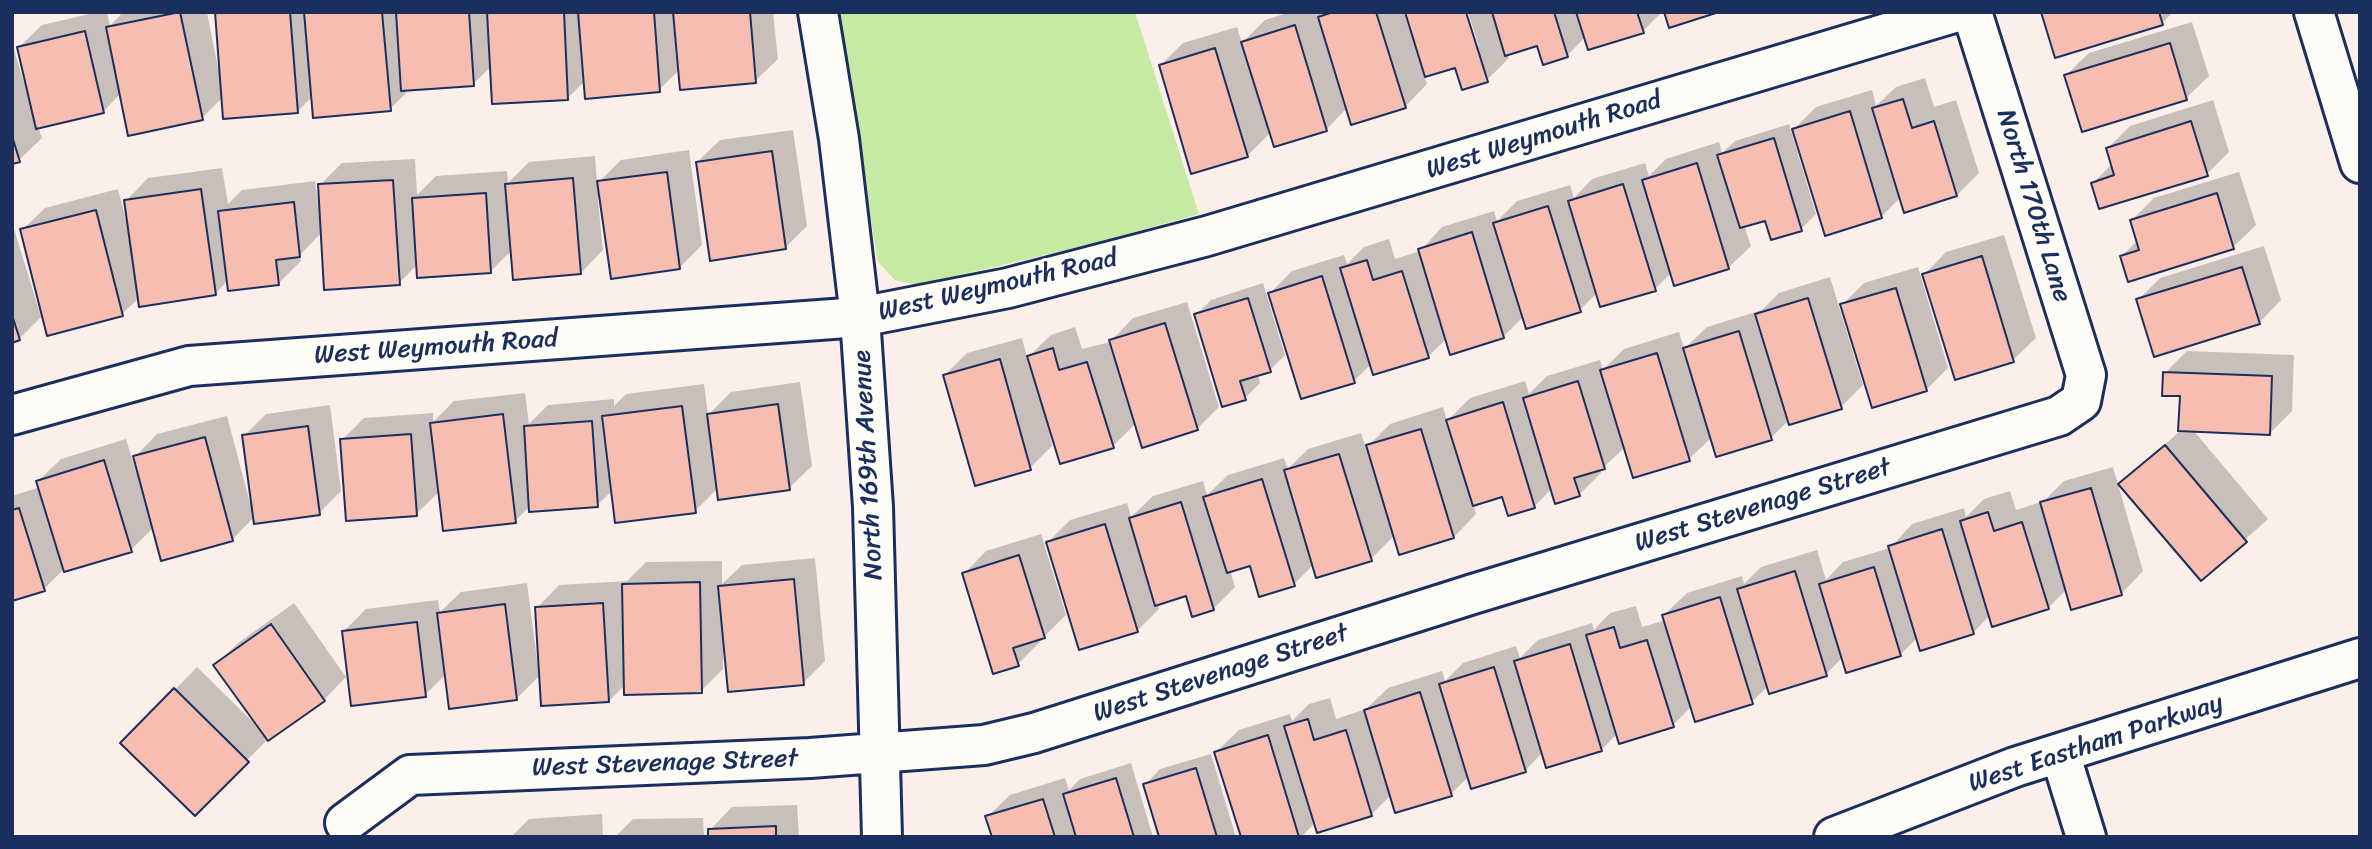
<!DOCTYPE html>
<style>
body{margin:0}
#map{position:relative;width:2372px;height:849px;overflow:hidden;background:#fcefe9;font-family:Sriracha,sans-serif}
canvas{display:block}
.frame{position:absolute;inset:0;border:14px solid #1b2f5e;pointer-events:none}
</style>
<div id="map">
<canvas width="2372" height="849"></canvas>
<div class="frame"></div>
</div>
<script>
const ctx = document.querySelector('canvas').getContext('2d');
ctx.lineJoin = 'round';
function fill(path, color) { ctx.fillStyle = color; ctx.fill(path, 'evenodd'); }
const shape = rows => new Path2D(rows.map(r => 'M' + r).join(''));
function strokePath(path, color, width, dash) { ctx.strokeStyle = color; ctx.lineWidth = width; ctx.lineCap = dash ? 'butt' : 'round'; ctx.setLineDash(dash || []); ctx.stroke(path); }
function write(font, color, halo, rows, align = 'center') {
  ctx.font = font + ' Sriracha,sans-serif'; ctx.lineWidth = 6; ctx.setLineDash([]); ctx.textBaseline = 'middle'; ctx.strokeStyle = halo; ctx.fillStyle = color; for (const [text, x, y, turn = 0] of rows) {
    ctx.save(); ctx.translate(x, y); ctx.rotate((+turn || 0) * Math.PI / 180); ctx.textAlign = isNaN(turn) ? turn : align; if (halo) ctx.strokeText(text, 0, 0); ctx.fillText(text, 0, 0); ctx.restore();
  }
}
fill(shape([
 [837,12,1135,12,1199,214,1084,246,916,285,895,280,878,262]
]), '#c6eaa4');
fill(shape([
 [98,12,107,12,110,26,123,12,207,12,218,68,221,68,218,12,773,12,778,59,755,81,680,69,659,90,585,81,568,98,492,66,473,84,411,88,390,109,313,96,297,112,223,97,202,118,121,93,103,112,38,127,42,138,19,160,12,163,12,43,24,83,27,82,19,47,42,25],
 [1290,12,1320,12,1321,16,1325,12,1464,12,1475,47,1479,47,1468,12,1662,12,1643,31,1585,37,1567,56,1538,44,1507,53,1509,58,1487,80,1457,66,1424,76,1427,84,1405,107,1347,108,1327,129,1275,145,1271,132,1247,156,1161,65,1183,43,1237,27,1242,43,1265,20],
 [2043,12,2173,12,2162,23],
 [2192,22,2209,76,2186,98,2066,75,2089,53],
 [1925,78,1934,107,1956,100,1979,173,1957,195,1901,197,1881,217,1794,129,1816,107,1872,90,1876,106,1896,87],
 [2213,100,2229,152,2207,174,2093,183,2112,164,2108,148,2130,126],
 [1789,124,1816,214,1801,229,1767,218,1744,225,1751,246,1728,268,1672,272,1655,289,1598,292,1580,310,1524,316,1504,336,1451,352,1447,338,1428,357,1371,364,1354,381,1270,293,1292,271,1344,255,1347,264,1364,247,1389,239,1395,259,1420,251,1442,227,1494,211,1497,221,1517,201,1570,185,1574,198,1592,179,1645,163,1649,176,1666,159,1719,142,1722,153,1735,141],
 [793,130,807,226,785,248,697,162,720,140],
 [689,150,702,245,680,267,601,199,598,200,603,250,581,273,512,250,490,272,418,264,399,283,322,232,300,255,301,261,279,283,228,280,215,294,140,297,122,314,22,230,45,208,118,189,127,224,129,223,126,201,148,178,222,168,228,204,242,190,315,181,318,203,321,203,320,185,342,163,415,159,417,195,436,176,507,171,508,183,529,162,595,156,597,184,621,160],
 [2239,172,2256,225,2233,247,2122,256,2138,240,2132,220,2154,198],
 [12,222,41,317,19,339,12,341],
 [2004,235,2036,338,2013,360,1956,378,1924,275,1946,252],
 [2264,246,2281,300,2259,323,2138,300,2160,278],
 [1918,267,1948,368,1926,390,1842,305,1864,283],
 [1830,277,1863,385,1841,407,1789,420,1771,438,1712,437,1689,459,1625,447,1604,467,1600,469,1601,473,1579,495,1552,488,1534,507,1503,495,1473,504,1476,514,1454,537,1395,535,1371,559,1314,564,1294,584,1251,564,1230,570,1235,587,1213,609,1187,594,1158,603,1159,609,1137,631,1048,542,1070,520,1127,503,1131,517,1153,496,1203,481,1207,495,1228,475,1284,458,1288,469,1308,449,1361,433,1366,448,1390,424,1443,407,1447,421,1470,398,1525,381,1529,394,1547,376,1600,360,1603,370,1624,349,1679,332,1684,349,1707,327,1762,310,1779,293],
 [1263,283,1285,355,1270,370,1258,374,1260,383,1245,398,1196,315,1211,300],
 [1187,302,1219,407,1197,429,1136,423,1113,446,1052,432,1049,433,1052,446,1030,468,945,375,967,353,1022,338,1027,358,1051,335,1075,327,1082,349,1110,342,1133,318],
 [2187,351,2294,355,2292,411,2270,433,2193,430,2268,519,2201,579,2121,484,2180,431,2181,395,2165,373],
 [800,382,812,466,789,488,719,487,695,511,613,490,597,505,531,505,515,521,440,491,416,514,342,440,364,418,433,413,433,422,454,401,525,393,529,424,548,405,614,399,614,406,626,394,704,384,708,415,731,392],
 [330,405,341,491,319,513,254,517,232,540,154,527,131,550,65,568,44,589,12,599,12,496,40,487,38,481,61,459,126,439,136,472,139,471,135,457,157,434,227,416,250,503,253,502,244,436,266,414],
 [2113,467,2143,571,2121,594,2067,589,2048,608,1990,615,1973,633,1918,637,1900,655,1843,657,1826,674,1769,685,1752,702,1692,706,1673,725,1618,733,1601,750,1543,752,1525,771,1469,776,1451,794,1392,794,1371,815,1316,822,1301,837,1242,837,1216,752,1239,730,1290,714,1292,721,1309,704,1330,698,1336,719,1366,709,1388,688,1442,671,1445,681,1463,663,1516,646,1520,658,1538,640,1592,623,1594,630,1610,613,1636,606,1642,627,1666,620,1664,615,1687,593,1742,576,1744,584,1761,567,1817,550,1826,580,1843,562,1890,548,1912,524,1964,508,1966,517,1984,499,2010,491,2016,510,2044,501,2064,481],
 [1041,534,1066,615,1044,637,1039,638,1040,642,1018,664,964,574,986,551],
 [815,558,825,661,803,683,726,653,723,653,723,669,701,691,626,684,609,701,541,674,517,698,446,674,425,695,344,631,366,609,438,600,440,612,461,592,527,583,538,667,540,666,537,608,559,585,627,581,646,562,722,561,722,584,742,565],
 [294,603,346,677,324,700,269,738,195,813,123,743,197,667,256,725,257,724,216,665,238,643],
 [1211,754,1236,837,1161,837,1145,785,1160,769],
 [1131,763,1153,837,993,837,987,817,1010,795,1065,778,1069,790,1080,779],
 [797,805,799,837,710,837,710,830,732,807],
 [602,814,603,837,511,837,529,819],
 [703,818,704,837,615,837,633,819]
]), '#0003');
const building = shape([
 [180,12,203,120,128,136,106,27,180,12],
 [215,12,290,12,298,113,223,119,215,12],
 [304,12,382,12,391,111,313,118,304,12],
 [396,12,469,12,474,86,401,91,396,12],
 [487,12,564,12,568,100,492,104,487,12],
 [578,12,654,12,660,92,585,99,578,12],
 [673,12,750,12,756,83,680,90,673,12],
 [1333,12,1376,12,1406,108,1351,125,1318,17,1333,12],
 [1405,12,1466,12,1488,82,1462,90,1455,68,1425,77,1405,12],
 [1492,12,1554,12,1568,57,1543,65,1537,46,1505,56,1492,12],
 [1576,12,1637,12,1644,33,1588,50,1576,12],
 [1664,12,1719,12,1669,28,1664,12],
 [2041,12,2159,12,2163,25,2055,58,2041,12],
 [1295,25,1327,131,1274,147,1241,42,1295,25],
 [85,31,104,113,36,129,17,47,85,31],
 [2170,43,2187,100,2082,132,2064,75,2170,43],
 [1215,48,1248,157,1191,174,1159,65,1215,48],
 [1903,99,1912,128,1934,121,1957,196,1904,213,1872,108,1903,99],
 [1850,111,1882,218,1825,236,1792,129,1850,111],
 [2191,121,2208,176,2099,209,2091,183,2114,175,2106,148,2191,121],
 [12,136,20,162,12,164,12,136],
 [1774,138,1802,231,1771,240,1765,221,1740,228,1717,155,1774,138],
 [772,151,786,249,710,261,696,162,772,151],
 [1697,163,1729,269,1674,286,1642,180,1697,163],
 [667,172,680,269,611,279,597,181,667,172],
 [573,178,581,274,513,280,505,184,573,178],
 [393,180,400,285,324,290,318,184,393,180],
 [1623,184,1656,291,1600,307,1568,201,1623,184],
 [201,189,216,295,139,307,124,200,201,189],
 [486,193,491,273,417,278,412,198,486,193],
 [2217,193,2234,249,2128,282,2120,256,2139,250,2130,220,2217,193],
 [294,202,300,257,276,260,279,285,228,291,218,211,294,202],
 [1548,206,1581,312,1526,329,1493,223,1548,206],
 [96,210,123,316,47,336,20,229,96,210],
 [1472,232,1504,338,1450,355,1418,249,1472,232],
 [1982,256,2014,362,1955,380,1922,274,1982,256],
 [1367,260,1373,280,1402,271,1429,358,1373,375,1340,268,1367,260],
 [2242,267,2260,324,2154,357,2136,299,2242,267],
 [1322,276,1355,383,1301,399,1268,293,1322,276],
 [1896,288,1927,391,1872,408,1840,304,1896,288],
 [1248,298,1271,372,1240,381,1246,400,1222,407,1194,314,1248,298],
 [1808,298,1842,409,1789,425,1755,314,1808,298],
 [12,315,20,340,12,343,12,315],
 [1165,323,1198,430,1142,448,1109,340,1165,323],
 [1739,331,1772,440,1716,457,1683,348,1739,331],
 [1053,348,1059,370,1087,362,1114,448,1060,464,1027,356,1053,348],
 [1657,353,1690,461,1633,478,1600,370,1657,353],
 [1000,359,1031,470,975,486,943,375,1000,359],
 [2163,372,2272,376,2270,435,2178,431,2180,396,2162,396,2163,372],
 [1578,381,1605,469,1574,478,1580,496,1555,504,1523,398,1578,381],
 [1503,402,1535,508,1508,516,1502,497,1473,506,1446,420,1503,402],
 [778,404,790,490,718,500,707,414,778,404],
 [682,406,696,513,615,523,602,416,682,406],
 [503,414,516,523,443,531,430,423,503,414],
 [592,421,598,507,529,512,524,426,592,421],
 [308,426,320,515,254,524,242,435,308,426],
 [1421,429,1454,538,1399,555,1366,445,1421,429],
 [411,434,417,516,346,521,340,439,411,434],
 [205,437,233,541,161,561,133,456,205,437],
 [2165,445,2247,542,2201,581,2118,484,2165,445],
 [1339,454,1372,561,1316,578,1284,470,1339,454],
 [104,460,132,552,64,572,36,481,104,460],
 [1262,479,1295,586,1259,597,1250,566,1227,573,1203,497,1262,479],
 [2091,488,2122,595,2071,610,2040,502,2091,488],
 [1181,502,1214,610,1192,617,1186,596,1155,606,1129,518,1181,502],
 [19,508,45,591,12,601,12,510,19,508],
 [1988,512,1994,531,2022,522,2049,609,1992,627,1960,521,1988,512],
 [1105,524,1138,632,1079,650,1046,542,1105,524],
 [1942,529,1974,634,1920,651,1888,546,1942,529],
 [1019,555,1045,638,1013,648,1019,666,993,674,962,573,1019,555],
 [1874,567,1901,656,1846,673,1819,584,1874,567],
 [1795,571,1827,676,1769,694,1737,589,1795,571],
 [794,579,804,685,728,692,718,586,794,579],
 [700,582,702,693,624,695,622,584,700,582],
 [1720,597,1753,704,1695,722,1662,615,1720,597],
 [603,603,609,702,541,706,535,607,603,603],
 [505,604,517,700,449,709,437,613,505,604],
 [417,622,426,697,351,706,342,631,417,622],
 [271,624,325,701,268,741,213,665,271,624],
 [1614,627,1620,648,1647,640,1674,727,1619,744,1586,635,1614,627],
 [1570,644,1602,751,1546,768,1514,661,1570,644],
 [1494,667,1526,772,1471,789,1439,684,1494,667],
 [174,688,249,762,195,816,120,743,174,688],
 [1420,692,1452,796,1395,813,1364,710,1420,692],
 [1308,719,1314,740,1346,730,1372,816,1317,833,1284,726,1308,719],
 [1268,735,1299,837,1241,837,1214,752,1268,735],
 [1196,768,1217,837,1159,837,1143,784,1196,768],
 [1116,778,1134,837,1076,837,1063,794,1116,778],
 [1043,799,1055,837,992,837,985,816,1043,799],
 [776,826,776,837,708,837,708,829,776,826]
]);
fill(building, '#f7bdb0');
strokePath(building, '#1b2f5e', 2);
const minor = shape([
 [818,12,839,139,860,317,873,507,882,837],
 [2314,12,2360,163],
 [12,415,189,366,860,317,1008,288,1207,236,1957,12],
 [2060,753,2086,837],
 [345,823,410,775,810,758,984,745,1034,733,1473,594,2059,416,2081,401,2086,375,1972,12],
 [1834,837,2015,767,2360,658]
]);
strokePath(minor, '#1b2f5e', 44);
strokePath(minor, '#fdfcf7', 38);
write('26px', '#1b2f5e', '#fdfcf7', [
 ["West Weymouth Road",1544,136,-17],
 ["North 170th Lane",2033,206,73],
 ["West Weymouth Road",998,286,-13],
 ["West Weymouth Road",436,348,-4],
 ["North 169th Avenue",869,465,-93],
 ["West Stevenage Street",1763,506,-17],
 ["West Stevenage Street",1221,674,-18],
 ["West Eastham Parkway",2096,744,-18],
 ["West Stevenage Street",665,764,-2]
]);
</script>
